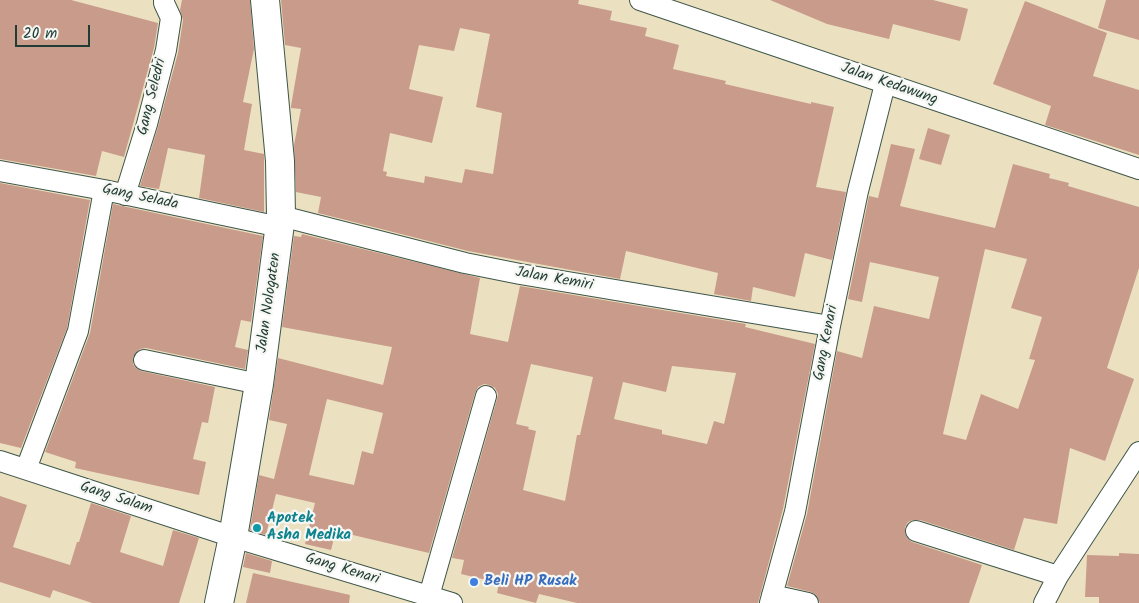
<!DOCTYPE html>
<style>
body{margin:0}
#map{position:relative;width:1139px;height:603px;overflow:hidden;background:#ebe1c1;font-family:Kalam,sans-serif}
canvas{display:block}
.scale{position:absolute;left:15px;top:25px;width:75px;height:22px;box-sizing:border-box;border:2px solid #1f3d34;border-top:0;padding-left:6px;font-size:15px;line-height:18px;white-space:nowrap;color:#1f3d34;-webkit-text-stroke:4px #f6f6f2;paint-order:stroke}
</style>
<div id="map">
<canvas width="1139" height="603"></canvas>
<div class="scale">20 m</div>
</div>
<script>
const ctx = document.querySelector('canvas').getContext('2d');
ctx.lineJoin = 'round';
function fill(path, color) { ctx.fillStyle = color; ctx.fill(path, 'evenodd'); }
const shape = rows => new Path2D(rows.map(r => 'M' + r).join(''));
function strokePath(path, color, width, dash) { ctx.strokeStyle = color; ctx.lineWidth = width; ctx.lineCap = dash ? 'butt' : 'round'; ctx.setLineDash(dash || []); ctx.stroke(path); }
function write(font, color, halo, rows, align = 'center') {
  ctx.font = font + ' Kalam,sans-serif'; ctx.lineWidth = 4.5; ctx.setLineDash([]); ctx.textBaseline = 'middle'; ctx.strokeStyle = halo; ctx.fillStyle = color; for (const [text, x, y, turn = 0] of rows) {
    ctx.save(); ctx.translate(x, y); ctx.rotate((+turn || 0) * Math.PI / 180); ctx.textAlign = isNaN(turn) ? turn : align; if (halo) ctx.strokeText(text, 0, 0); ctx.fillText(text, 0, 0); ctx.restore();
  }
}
fill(shape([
 [0,0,71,0,158,23,154,48,124,157,102,151,96,176,0,159],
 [182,0,250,0,254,49,243,102,252,104,244,150,264,154,264,212,199,198,205,155,168,148,159,189,140,186,158,127,178,53,183,20,180,10],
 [281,0,579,0,578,4,612,11,610,20,647,28,645,36,679,45,673,69,726,81,725,84,811,104,811,102,834,107,816,187,846,192,832,260,805,253,795,297,753,287,751,301,714,294,718,273,626,251,620,279,468,251,318,213,321,197,296,192,294,145,301,109,291,108,291,106,301,48,285,45],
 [460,28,490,34,476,107,502,113,493,174,465,169,462,183,425,176,424,183,386,176,387,172,383,171,390,133,432,143,443,97,409,89,419,45,454,51],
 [770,0,933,0,968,9,960,41,893,24,889,39,827,24],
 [1106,0,1139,0,1139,40,1098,28],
 [1025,1,1107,33,1093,76,1139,90,1139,155,1045,125,1051,106,993,84],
 [928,128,950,135,941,165,919,159],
 [891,144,915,149,900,206,995,228,1013,164,1050,174,1049,178,1069,183,1068,186,1139,207,1139,268,1107,368,1134,379,1105,461,1070,448,1057,524,1024,518,1014,550,920,520,913,520,908,522,905,527,905,534,908,539,912,542,982,565,969,603,820,603,816,595,811,592,787,586,807,514,837,351,862,358,874,306,929,319,939,277,870,262,862,302,848,299,869,196,878,198],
 [985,249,1027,259,1011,308,1042,317,1029,359,1035,360,1018,409,981,394,966,440,943,434],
 [0,183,90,200,67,328,21,448,0,443],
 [113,204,263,236,251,322,241,320,235,347,248,350,245,369,146,348,140,349,136,352,133,357,133,364,136,368,141,371,215,387,208,423,202,422,193,459,206,462,199,495,75,468,76,462,45,452,90,333],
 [302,234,480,278,470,334,508,342,520,286,746,324,745,327,815,344,783,509,758,603,577,603,539,594,536,603,497,593,499,583,461,574,464,560,452,558,497,399,498,394,495,388,489,385,484,384,478,387,475,393,429,553,336,531,331,550,305,544,315,503,276,494,266,535,250,530,259,475,274,479,287,424,269,420,278,358,383,385,392,347,282,327,294,236,301,237],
 [531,364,593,377,580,435,577,435,565,501,523,490,536,431,528,429,529,427,516,424],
 [672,366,736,373,724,424,714,421,707,444,662,434,662,430,614,419,623,382,666,392],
 [327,399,383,413,373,454,362,451,354,485,309,475],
 [0,496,27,505,13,547,70,565,77,542,79,542,91,503,131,516,120,552,163,566,173,530,199,538,179,603,92,603,53,590,50,598,0,582],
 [246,553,272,561,270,573,243,567],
 [1119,553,1139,554,1139,603,1099,603,1099,597,1085,597,1087,555,1119,556],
 [253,573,350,595,349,603,246,603]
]), '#c99b8a');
const minor = shape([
 [640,0,1139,169],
 [0,171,104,190,280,227],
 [125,195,147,124,166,50,171,18,164,3,164,0],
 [281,216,465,263,520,274,830,326],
 [144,360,259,384],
 [0,461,233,537,452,603],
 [26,469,78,331,104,190],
 [916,531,1058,576],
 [772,595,808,603],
 [429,596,486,396],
 [770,603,795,512,830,326,858,191,885,84],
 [1044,603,1058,576,1139,452]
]);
const secondary = shape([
 [219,603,233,537,259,384,281,216,280,161,265,0]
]);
strokePath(minor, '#3e5649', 22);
strokePath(secondary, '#3e5649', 30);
strokePath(minor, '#fff', 20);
strokePath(secondary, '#fff', 28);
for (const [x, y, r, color] of [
 [257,528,5,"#0f9aa8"],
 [474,582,5,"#3f7fe0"]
]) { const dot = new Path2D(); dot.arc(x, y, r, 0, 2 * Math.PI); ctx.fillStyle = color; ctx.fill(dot); strokePath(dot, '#f6f6f2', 2); }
write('15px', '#1f3d34', '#f6f6f2', [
 ["Jalan Kedawung",889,85,19],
 ["Gang Seledri",153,97,-76],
 ["Gang Selada",140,198,12],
 ["Jalan Kemiri",554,280,10],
 ["Jalan Nologaten",270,303,-82],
 ["Gang Kenari",827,343,-79],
 ["Gang Salam",116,499,18],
 ["Gang Kenari",342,570,17]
]);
write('bold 15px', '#0d838f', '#f6f6f2', [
 ["Apotek",267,519],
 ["Asha Medika",267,536]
], 'left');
write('bold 15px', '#366cbe', '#f6f6f2', [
 ["Beli HP Rusak",484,582]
], 'left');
</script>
